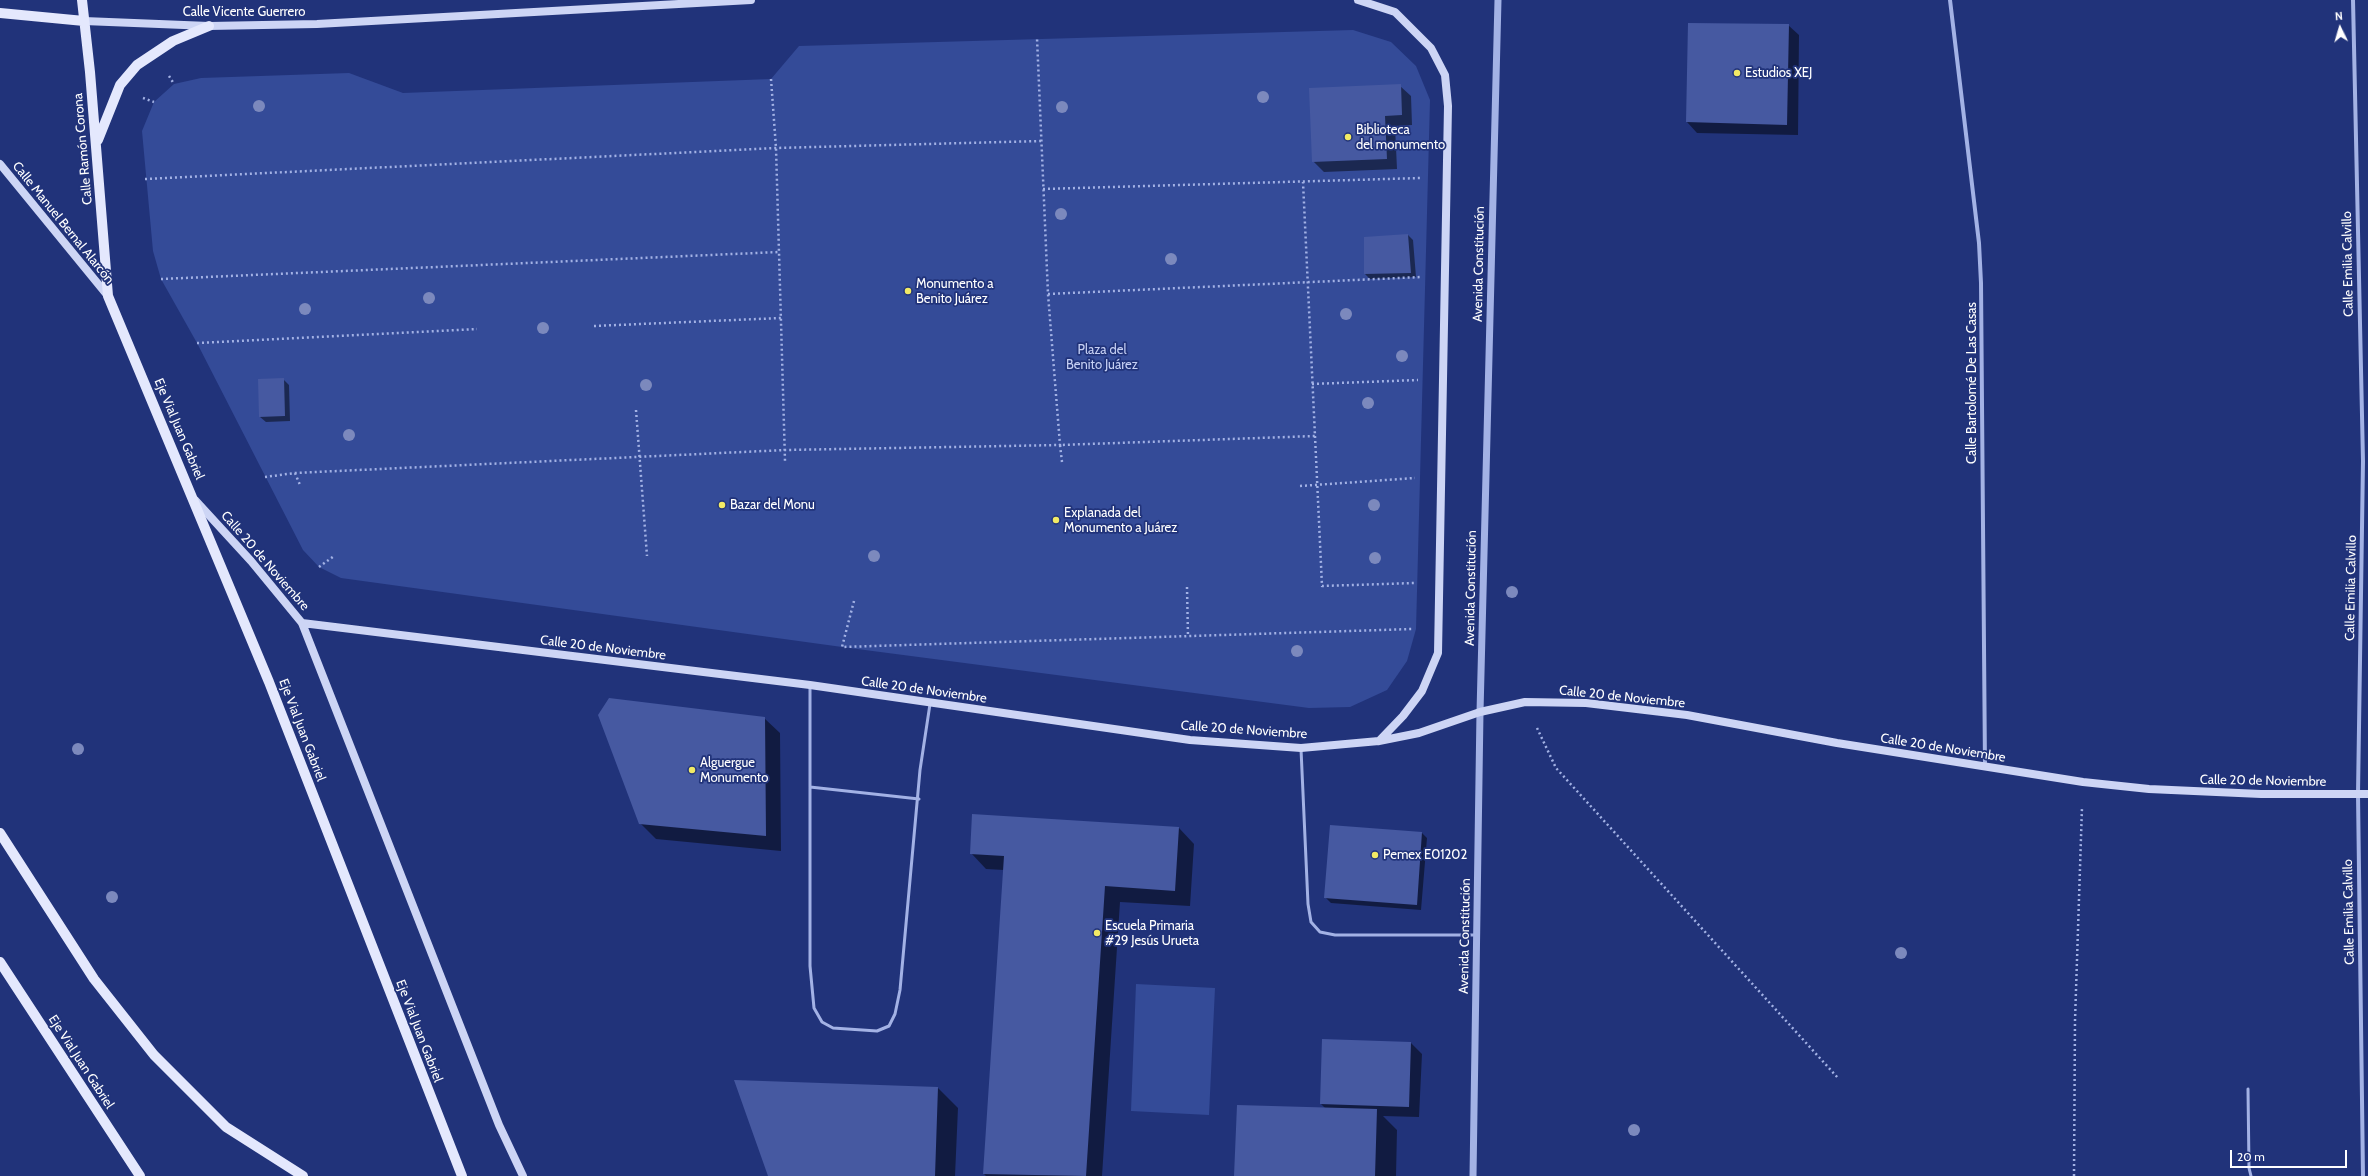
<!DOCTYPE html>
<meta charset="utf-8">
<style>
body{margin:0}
#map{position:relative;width:2368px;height:1176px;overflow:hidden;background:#21337a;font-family:Cabin,sans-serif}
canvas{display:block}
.north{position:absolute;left:2320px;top:8px;width:40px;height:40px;-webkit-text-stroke:3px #21337a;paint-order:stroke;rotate:355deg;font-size:11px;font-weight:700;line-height:16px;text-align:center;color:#fff}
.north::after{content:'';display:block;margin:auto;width:14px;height:18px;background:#fff;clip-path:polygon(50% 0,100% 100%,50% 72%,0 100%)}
.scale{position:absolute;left:2230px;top:1150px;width:117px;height:18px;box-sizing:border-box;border:2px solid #fff;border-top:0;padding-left:5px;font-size:12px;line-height:14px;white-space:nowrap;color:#fff;-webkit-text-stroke:3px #21337a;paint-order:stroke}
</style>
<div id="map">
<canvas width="2368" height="1176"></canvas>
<div class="north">N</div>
<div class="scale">20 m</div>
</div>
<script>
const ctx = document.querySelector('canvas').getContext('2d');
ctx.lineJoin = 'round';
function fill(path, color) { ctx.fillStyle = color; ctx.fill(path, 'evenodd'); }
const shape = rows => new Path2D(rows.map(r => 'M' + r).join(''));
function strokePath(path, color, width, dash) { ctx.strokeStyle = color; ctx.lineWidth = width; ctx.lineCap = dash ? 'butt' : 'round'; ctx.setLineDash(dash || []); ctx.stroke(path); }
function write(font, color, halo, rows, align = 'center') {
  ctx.font = font + ' Cabin,sans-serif'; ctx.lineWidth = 3.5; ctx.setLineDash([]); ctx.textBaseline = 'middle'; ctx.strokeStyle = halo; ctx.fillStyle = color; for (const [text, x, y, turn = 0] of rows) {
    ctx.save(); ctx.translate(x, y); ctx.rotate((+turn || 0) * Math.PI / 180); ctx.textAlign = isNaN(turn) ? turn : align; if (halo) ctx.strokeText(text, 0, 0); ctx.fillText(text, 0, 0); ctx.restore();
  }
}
fill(shape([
 [1353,30,1391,42,1416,66,1430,100,1416,629,1407,661,1387,690,1350,707,1309,708,842,647,341,578,319,567,303,550,197,343,161,279,153,251,142,131,154,102,174,84,201,78,349,73,403,93,771,79,799,46],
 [1136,984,1215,988,1209,1115,1131,1111]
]), '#344b98');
fill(shape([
 [1788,25,1799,35,1798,135,1697,133,1687,122],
 [1400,86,1411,96,1412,125,1395,126,1397,169,1324,172,1313,161],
 [1408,235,1413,240,1416,277,1370,279,1365,274],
 [283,379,289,385,290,421,266,422,260,417],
 [764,718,780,733,781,851,656,839,640,823],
 [1179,828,1194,844,1190,906,1120,902,1102,1176,986,1176,984,1174,1004,870,986,869,971,853],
 [1422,833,1427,838,1421,910,1331,903,1325,897],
 [1411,1043,1422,1054,1419,1117,1383,1116,1397,1130,1396,1176,1235,1176,1325,1108,1321,1104],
 [938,1088,958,1108,955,1176,769,1176]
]), '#0007');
fill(shape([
 [1688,23,1789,24,1787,125,1686,122],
 [1401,84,1402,115,1385,116,1387,159,1312,162,1309,88],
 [1408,234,1411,273,1364,274,1364,237],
 [284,378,285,416,259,417,258,379],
 [609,698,765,717,766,836,639,824,598,715],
 [972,814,1179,827,1175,891,1105,886,1086,1176,983,1174,1004,856,970,854],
 [1330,825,1422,832,1417,905,1324,898],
 [1322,1039,1411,1042,1409,1107,1320,1104],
 [734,1080,938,1087,935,1176,768,1176],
 [1237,1105,1377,1109,1375,1176,1234,1176]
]), '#4659a1');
strokePath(shape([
 [169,76,174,84],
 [771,79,776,148,785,461],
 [143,98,154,102],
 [145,179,776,148,1041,141],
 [1043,189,1421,178],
 [161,279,779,252],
 [1048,294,1421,277],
 [594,326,781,318],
 [197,343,477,329],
 [1312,384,1418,380],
 [636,410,647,556],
 [1315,436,1322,586,1415,583],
 [1062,462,1060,445,1315,436,1303,182],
 [295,473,300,485],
 [265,477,295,473,785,450,1060,445,1048,294,1037,38],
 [1300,486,1415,478],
 [319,567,334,556],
 [1187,587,1188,637],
 [854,601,842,647,1413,629],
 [1537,728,1556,768,1838,1078],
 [2074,1176,2075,1021,2082,807]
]), '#a3b2e5', 2.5, [2, 3]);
strokePath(shape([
 [810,685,810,966,814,1008,822,1022,833,1028,877,1031,889,1026,895,1014,900,990,920,770,930,704],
 [1301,749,1308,904,1311,922,1320,932,1335,935,1476,935],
 [810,787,919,799],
 [2248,1089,2249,1168,2251,1176]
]), '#a3b2e5', 3);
strokePath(shape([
 [1950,0,1979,243,1981,283,1985,767],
 [2353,0,2363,461,2358,794,2363,1176]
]), '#a3b2e5', 4);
strokePath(shape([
 [1473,1176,1480,712,1498,0]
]), '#a3b2e5', 7);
strokePath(shape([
 [1358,0,1395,12,1431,48,1445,75,1448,106,1438,653,1422,691,1403,716,1379,741],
 [84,21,209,26,317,24,751,0],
 [0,164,108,296],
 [195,500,251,561,302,623,499,1125,523,1176],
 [302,623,810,685,1190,740,1301,748,1379,741,1419,733,1480,712,1525,702,1586,703,1687,715,1837,743,2083,782,2149,789,2261,794,2368,794]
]), '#cdd5f5', 8);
strokePath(shape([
 [82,0,90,72,108,296,269,682,462,1176],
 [0,13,84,21],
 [98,140,120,85,137,65,173,41,209,26],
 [0,833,94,979,154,1055,226,1127,303,1176],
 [0,962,140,1176]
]), '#e4e8fd', 10);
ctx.fillStyle = '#7c89bd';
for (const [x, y] of [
 [1263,97],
 [259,106],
 [1062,107],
 [1061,214],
 [1171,259],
 [429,298],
 [305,309],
 [1346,314],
 [543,328],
 [1402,356],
 [646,385],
 [1368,403],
 [349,435],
 [1374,505],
 [874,556],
 [1375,558],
 [1512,592],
 [1297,651],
 [78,749],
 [112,897],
 [1901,953],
 [1634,1130]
]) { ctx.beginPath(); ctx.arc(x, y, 6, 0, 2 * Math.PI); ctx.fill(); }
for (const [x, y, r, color] of [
 [1737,73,4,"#f2ea65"],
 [1348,137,4,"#f2ea65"],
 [908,291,4,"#f2ea65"],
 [722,505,4,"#f2ea65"],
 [1056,520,4,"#f2ea65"],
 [692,770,4,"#f2ea65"],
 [1375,855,4,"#f2ea65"],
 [1097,933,4,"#f2ea65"]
]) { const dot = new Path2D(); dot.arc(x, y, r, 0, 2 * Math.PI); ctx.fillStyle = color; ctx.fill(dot); strokePath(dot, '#21337a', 1.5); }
write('13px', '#fff', '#21337a', [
 ["Calle Vicente Guerrero",244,12],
 ["Calle Ramón Corona",83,149,-95],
 ["Calle Manuel Bernal Alarcón",63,223,51],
 ["Avenida Constitución",1479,264,-89],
 ["Calle Emilia Calvillo",2348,264,-91],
 ["Calle Bartolomé De Las Casas",1972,383,-90],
 ["Eje Vial Juan Gabriel",179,429,67],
 ["Calle 20 de Noviembre",265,561,49],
 ["Avenida Constitución",1471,588,-89],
 ["Calle Emilia Calvillo",2351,588,-89],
 ["Calle 20 de Noviembre",603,648,7],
 ["Calle 20 de Noviembre",924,690,8],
 ["Calle 20 de Noviembre",1622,697,6],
 ["Eje Vial Juan Gabriel",302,730,69],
 ["Calle 20 de Noviembre",1244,730,4],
 ["Calle 20 de Noviembre",1943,748,9],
 ["Calle 20 de Noviembre",2263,781,1],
 ["Calle Emilia Calvillo",2349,912,-91],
 ["Avenida Constitución",1465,936,-89],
 ["Eje Vial Juan Gabriel",419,1031,69],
 ["Eje Vial Juan Gabriel",81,1062,57]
]);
write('13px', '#fff', '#21337a', [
 ["Estudios XEJ",1745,73],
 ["Biblioteca",1356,130],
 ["del monumento",1356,145],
 ["Monumento a",916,284],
 ["Benito Juárez",916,299],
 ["Bazar del Monu",730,505],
 ["Explanada del",1064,513],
 ["Monumento a Juárez",1064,528],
 ["Alguergue",700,763],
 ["Monumento",700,778],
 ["Pemex E01202",1383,855],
 ["Escuela Primaria",1105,926],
 ["#29 Jesús Urueta",1105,941]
], 'left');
write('13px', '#c6d0f4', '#21337a', [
 ["Plaza del",1102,350],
 ["Benito Juárez",1102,365]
]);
</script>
